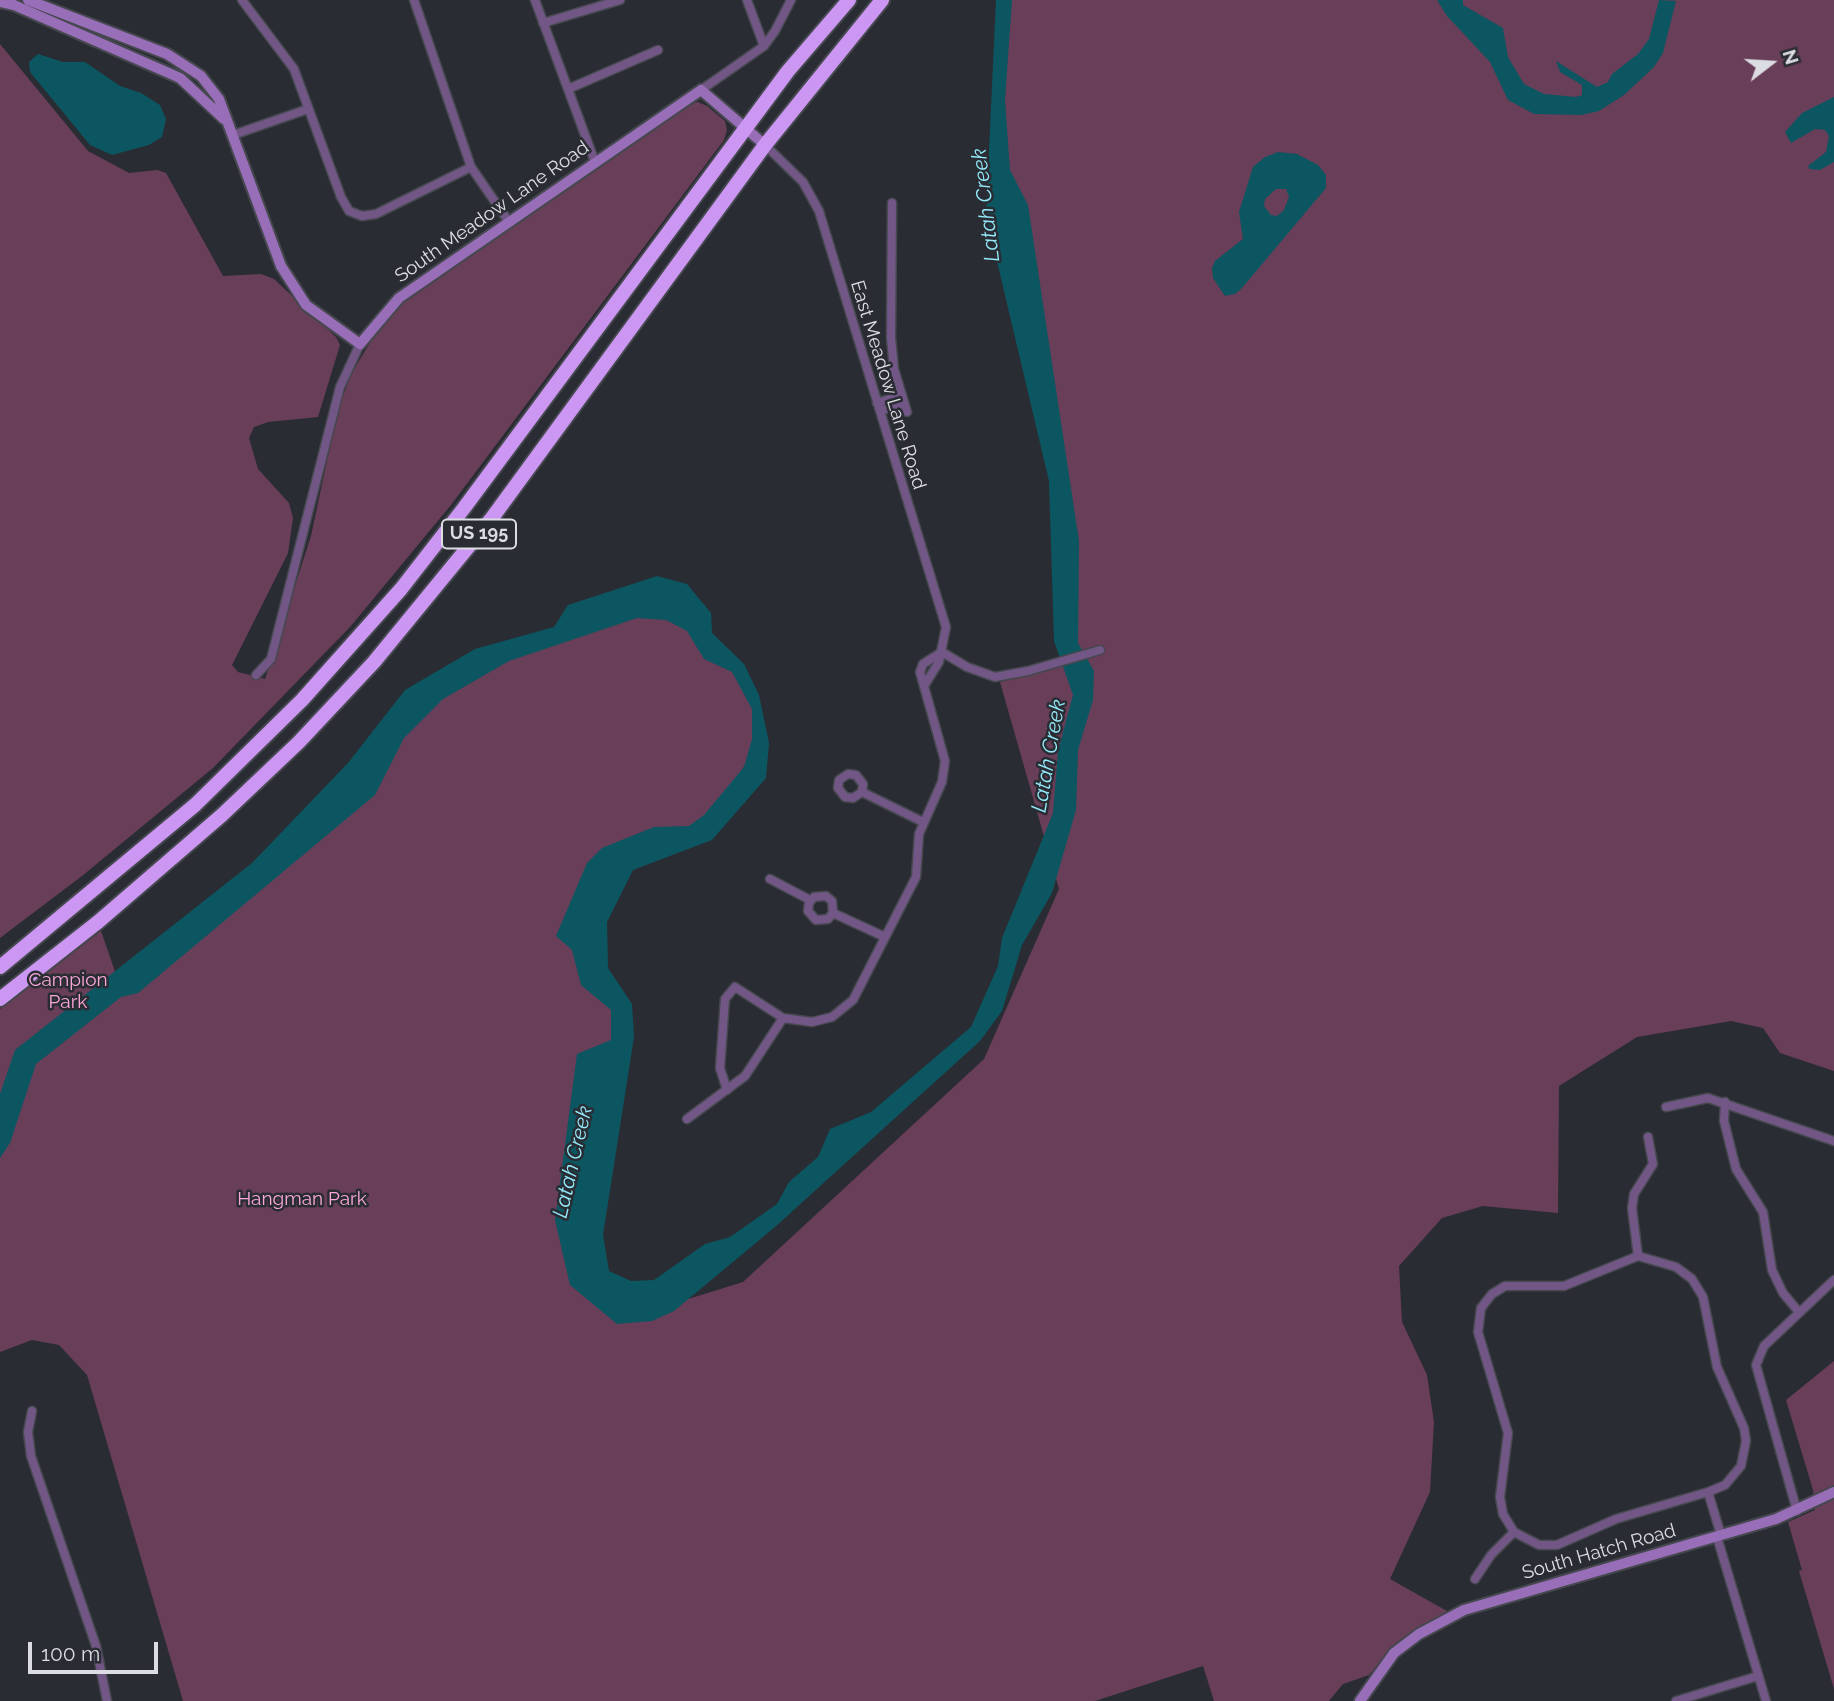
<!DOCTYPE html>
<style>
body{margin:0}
#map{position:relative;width:1834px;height:1701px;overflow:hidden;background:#2a2c33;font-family:Raleway,sans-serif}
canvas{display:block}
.north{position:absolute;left:1736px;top:28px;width:70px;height:70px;-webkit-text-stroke:5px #2a2c33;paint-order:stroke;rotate:73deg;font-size:19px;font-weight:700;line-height:28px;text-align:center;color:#dcdde2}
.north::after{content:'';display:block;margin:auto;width:24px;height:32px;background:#dcdde2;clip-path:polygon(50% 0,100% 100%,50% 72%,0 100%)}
.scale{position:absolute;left:28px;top:1642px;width:130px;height:32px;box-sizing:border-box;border:4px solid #dcdde2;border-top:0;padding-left:9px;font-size:21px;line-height:24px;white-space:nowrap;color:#dcdde2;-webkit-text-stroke:5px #2a2c33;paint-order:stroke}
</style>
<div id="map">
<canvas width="1834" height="1701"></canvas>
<div class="north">N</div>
<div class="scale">100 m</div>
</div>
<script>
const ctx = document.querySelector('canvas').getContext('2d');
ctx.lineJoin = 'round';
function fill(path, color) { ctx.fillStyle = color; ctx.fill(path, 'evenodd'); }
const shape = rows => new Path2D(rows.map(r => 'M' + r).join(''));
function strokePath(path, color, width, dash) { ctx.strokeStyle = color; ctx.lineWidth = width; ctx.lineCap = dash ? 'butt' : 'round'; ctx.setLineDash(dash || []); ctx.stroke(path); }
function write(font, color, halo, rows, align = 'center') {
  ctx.font = font + ' Raleway,sans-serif'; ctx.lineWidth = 5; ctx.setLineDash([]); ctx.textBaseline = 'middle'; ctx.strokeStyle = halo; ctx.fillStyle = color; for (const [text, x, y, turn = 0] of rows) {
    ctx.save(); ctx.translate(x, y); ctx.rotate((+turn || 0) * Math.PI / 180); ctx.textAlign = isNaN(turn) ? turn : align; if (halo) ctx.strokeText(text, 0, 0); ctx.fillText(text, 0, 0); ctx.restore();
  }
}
fill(shape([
 [1004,0,1834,0,1834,1071,1780,1053,1763,1028,1731,1021,1637,1037,1559,1086,1558,1213,1483,1206,1442,1218,1399,1266,1402,1322,1427,1375,1434,1422,1430,1492,1390,1579,1447,1611,1397,1644,1369,1675,1343,1684,1329,1701,1214,1701,1203,1666,1095,1701,183,1701,87,1375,59,1345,32,1340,0,1352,0,1009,101,931,120,986,263,872,391,731,482,662,670,605,739,669,756,701,761,741,699,835,651,844,584,917,621,1005,588,1277,685,1300,743,1282,984,1059,1059,889,1000,682,1071,664,1066,547,1000,170],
 [0,44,88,151,129,173,157,170,166,173,223,276,261,274,274,279,336,337,340,345,318,417,268,422,254,427,249,438,258,469,289,503,293,518,288,553,232,665,238,672,265,679,311,536,337,413,351,374,379,328,412,293,689,104,698,102,707,106,725,121,727,130,724,140,451,505,350,627,213,768,82,876,0,938],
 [1834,1361,1834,1689,1799,1571,1802,1570,1788,1522,1815,1510,1813,1490,1786,1400]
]), '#683e58');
fill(shape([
 [996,0,1012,0,1005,100,1010,170,1028,205,1079,541,1078,643,1094,671,1093,700,1078,750,1076,810,1052,893,1022,945,1002,1011,980,1041,775,1227,674,1311,652,1321,617,1324,570,1285,555,1220,577,1054,611,1040,611,1010,581,985,572,950,556,936,587,863,602,848,654,827,689,826,704,815,744,767,752,739,752,709,732,672,704,659,687,631,666,620,637,618,509,661,443,699,404,738,375,795,138,993,121,997,36,1064,10,1143,0,1158,0,1094,15,1050,252,863,348,763,405,690,475,649,554,627,568,605,657,576,687,584,711,613,712,633,744,664,759,695,769,743,766,778,712,840,633,870,607,922,608,968,632,1004,634,1037,603,1235,609,1271,631,1281,654,1280,705,1244,730,1237,777,1204,789,1182,818,1157,830,1129,871,1112,971,1027,998,966,1002,938,1053,813,1058,751,1073,695,1054,641,1049,481,986,215],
 [1437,0,1463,0,1463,5,1503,28,1508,57,1524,84,1544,94,1576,97,1582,95,1582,85,1560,72,1556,61,1597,87,1608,82,1612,74,1638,54,1649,39,1659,0,1676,1,1663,53,1654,67,1624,95,1599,111,1581,115,1534,114,1508,100,1490,62,1447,16],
 [38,54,63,62,85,62,120,86,141,93,160,105,166,119,162,137,149,145,112,155,90,145,30,72,29,62],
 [1834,97,1834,162,1820,170,1810,169,1808,166,1826,152,1829,136,1825,130,1815,129,1791,143,1785,132,1802,113],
 [1278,152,1297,154,1318,165,1326,175,1326,188,1242,288,1235,294,1225,296,1213,278,1212,268,1215,261,1243,239,1239,212,1253,167,1265,157],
 [1276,189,1286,189,1289,197,1284,210,1277,216,1271,215,1264,206,1265,199]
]), '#0c5661');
const street = shape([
 [242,0,294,69,341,197,349,211,362,216,376,214,471,167],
 [414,0,471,167,509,222],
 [535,0,595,162],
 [747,0,764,46],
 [543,23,620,0],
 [568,89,658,50],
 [701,90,764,46,775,31,791,0],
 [233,135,308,109],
 [765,145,803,182,819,211,946,627,939,662,924,686],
 [892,203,891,338,894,369,907,412],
 [877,403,902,395],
 [880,411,904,403],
 [942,652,967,667,995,677,1028,671,1100,650],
 [256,675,271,659,340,387,360,344],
 [862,792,853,798,845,797,838,788,839,780,848,774,856,775,863,784,862,792,923,822],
 [770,879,810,900],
 [833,913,828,919,816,920,808,911,809,903,814,897,826,896,832,901,833,913,885,937],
 [727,1090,720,1068,725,999,735,987,783,1018,812,1022,832,1017,853,1000,916,877,919,834,942,782,945,761,920,672,923,664,942,652],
 [1725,1102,1724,1121,1736,1169,1763,1212,1772,1270,1783,1293,1798,1311],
 [1666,1107,1708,1098,1834,1141],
 [687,1119,745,1076,783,1018],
 [1638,1256,1564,1286,1505,1286,1492,1294,1481,1308,1478,1332,1508,1433,1500,1497,1503,1514,1514,1532,1539,1545,1557,1545,1616,1519,1708,1492],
 [1638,1256,1676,1267,1692,1279,1703,1297,1717,1367,1744,1428,1746,1441,1741,1466,1725,1485,1708,1492,1721,1535],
 [1638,1256,1632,1208,1634,1194,1653,1164,1648,1137],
 [32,1411,28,1432,31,1456,96,1646,107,1701],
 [1797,1511,1756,1365,1764,1346,1834,1280],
 [1717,1537,1766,1701],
 [1475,1579,1491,1555,1514,1532],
 [1676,1701,1758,1676]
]);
const secondary = shape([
 [28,0,167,54,201,76,219,99,281,266,306,305,360,344,399,298,701,90,765,145],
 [0,2,14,5,180,78,224,119],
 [1360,1701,1394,1653,1419,1634,1464,1610,1776,1519,1834,1492]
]);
const highway = shape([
 [0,967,195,805,302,700,401,589,464,508,788,71,849,0],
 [0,999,98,922,222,815,299,742,374,662,492,518,765,145,882,0]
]);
strokePath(street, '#46484f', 11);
strokePath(secondary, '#46484f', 14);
strokePath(highway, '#46484f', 18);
strokePath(street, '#725786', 8);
strokePath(secondary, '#996eb8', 10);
strokePath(highway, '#cc97f3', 14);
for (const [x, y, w] of [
 [479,534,74]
]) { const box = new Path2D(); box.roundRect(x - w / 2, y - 14.5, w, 29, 5); ctx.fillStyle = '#2a2c33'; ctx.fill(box); strokePath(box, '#dcdde2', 2); }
write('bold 18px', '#dcdde2', null, [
 ["US 195",479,534]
]);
write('19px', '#dcdde2', '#2a2c33', [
 ["South Meadow Lane Road",492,212,-35],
 ["East Meadow Lane Road",888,385,73],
 ["South Hatch Road",1599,1552,-16]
]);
write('19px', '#faa7d9', '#2a2c33', [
 ["Campion",68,980],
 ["Park",68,1002],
 ["Hangman Park",302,1199]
]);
write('italic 21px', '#94ebfb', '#2a2c33', [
 ["Latah Creek",986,205,-97],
 ["Latah Creek",1049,756,-80],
 ["Latah Creek",573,1162,-77]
]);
</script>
